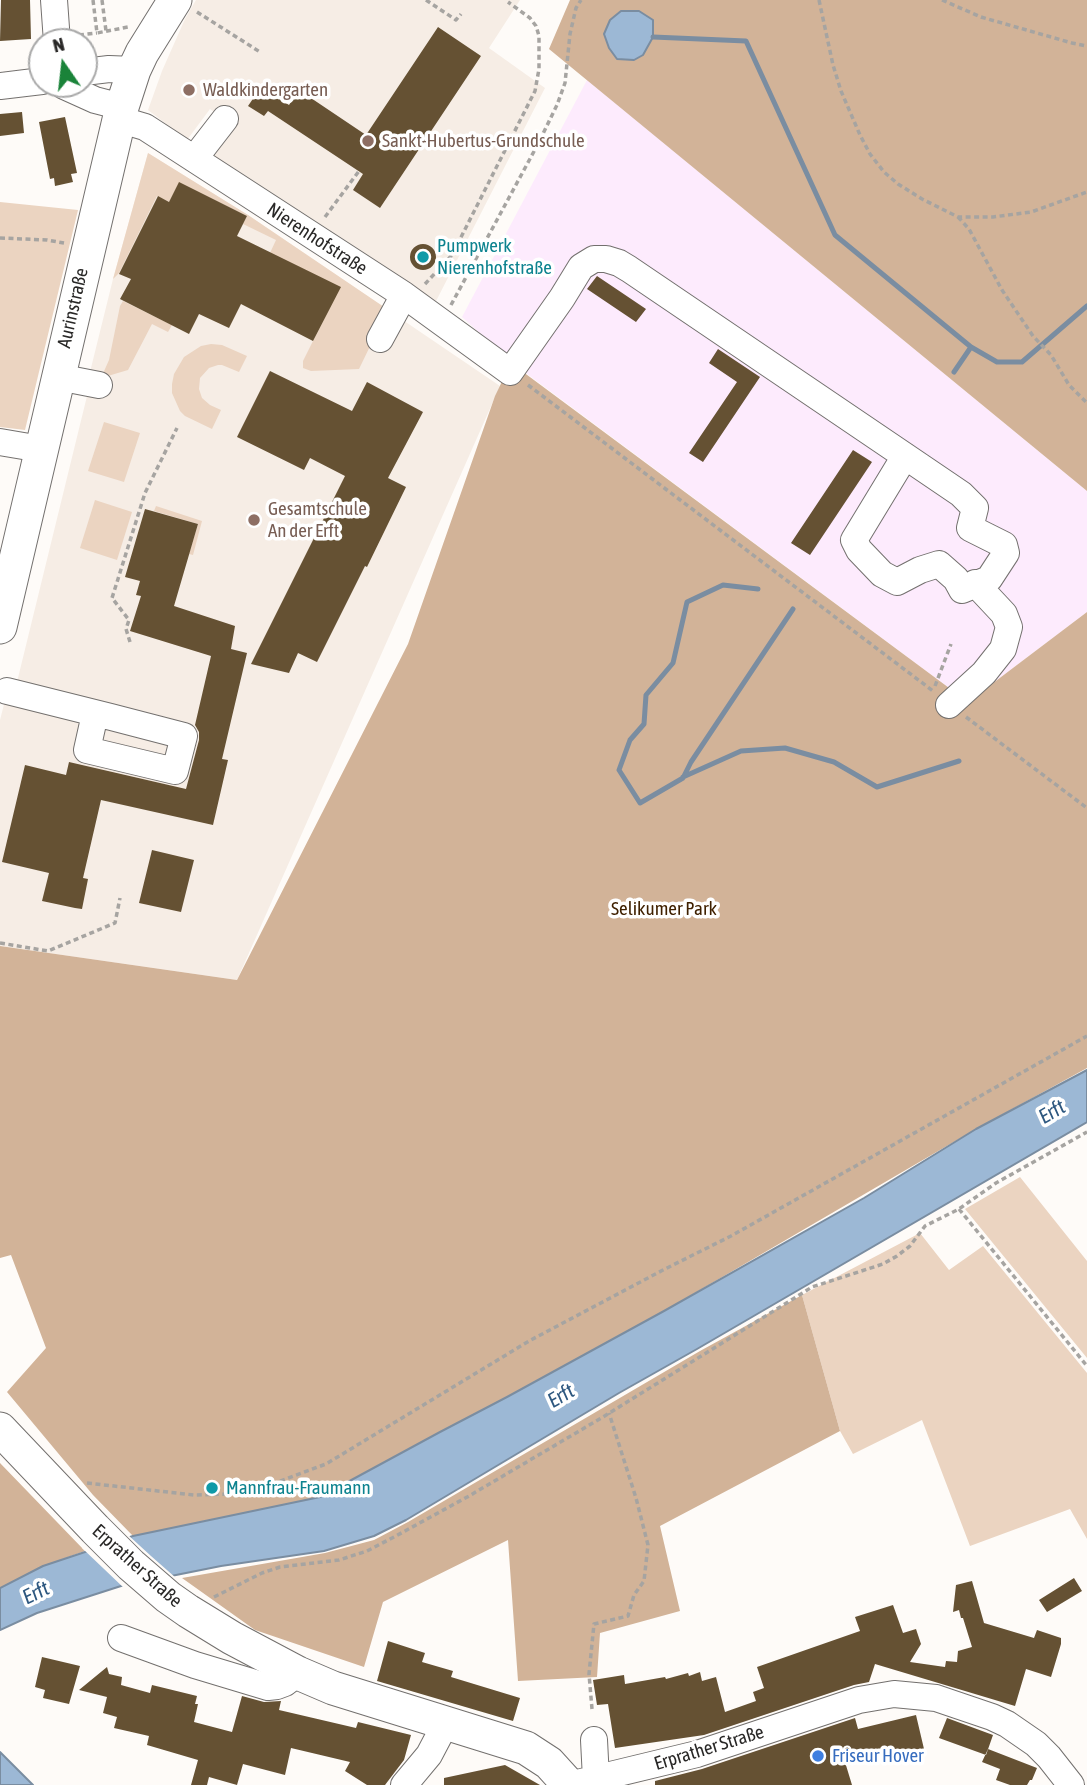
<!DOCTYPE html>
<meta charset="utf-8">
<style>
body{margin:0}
#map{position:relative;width:1087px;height:1785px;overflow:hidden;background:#fefbf8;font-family:"Asap Condensed",sans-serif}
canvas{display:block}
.north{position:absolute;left:28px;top:28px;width:70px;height:70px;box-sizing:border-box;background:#fff;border:2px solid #a9a9a9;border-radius:50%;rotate:346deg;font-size:19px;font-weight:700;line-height:28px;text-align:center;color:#292827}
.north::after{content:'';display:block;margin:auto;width:24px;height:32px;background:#1a8339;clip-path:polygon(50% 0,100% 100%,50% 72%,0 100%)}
</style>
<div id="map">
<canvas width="1087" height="1785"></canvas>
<div class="north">N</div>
</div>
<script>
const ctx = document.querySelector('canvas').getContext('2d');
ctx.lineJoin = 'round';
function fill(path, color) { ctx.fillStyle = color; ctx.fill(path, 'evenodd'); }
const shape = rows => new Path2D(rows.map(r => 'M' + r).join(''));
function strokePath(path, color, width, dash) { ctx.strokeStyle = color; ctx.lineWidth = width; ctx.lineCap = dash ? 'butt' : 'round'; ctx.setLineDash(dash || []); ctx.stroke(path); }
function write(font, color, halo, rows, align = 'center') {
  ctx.font = font + ' "Asap Condensed",sans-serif'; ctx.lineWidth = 7; ctx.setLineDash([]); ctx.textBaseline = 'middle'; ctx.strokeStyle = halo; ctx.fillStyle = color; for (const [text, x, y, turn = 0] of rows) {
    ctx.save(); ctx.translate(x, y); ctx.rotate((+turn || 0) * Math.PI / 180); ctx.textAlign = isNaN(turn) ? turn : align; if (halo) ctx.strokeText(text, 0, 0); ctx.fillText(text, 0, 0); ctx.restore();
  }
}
fill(shape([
 [587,80,1087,491,1087,612,968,702,515,365,462,317]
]), '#fdebfd');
fill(shape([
 [196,0,520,0,489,48,545,88,433,307,205,159,230,123,210,109,187,140,148,110,162,71,185,19],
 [148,153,248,215,500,386,237,980,0,946,0,720,10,681,17,682,88,392,90,372,113,279]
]), '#f6ede5');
fill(shape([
 [148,153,248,215,387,309,375,336,359,369,311,371,303,368,303,361,340,287,270,253,276,240,243,224,247,216,179,183,169,202,157,196,119,273,113,279],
 [0,202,78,210,25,430,0,427],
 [123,301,172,325,168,332,152,324,128,370,101,378,109,360,120,306],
 [211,344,222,345,247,356,239,372,222,365,218,365,209,368,200,378,199,389,202,398,210,405,221,410,212,429,185,416,180,411,172,393,172,384,174,374,184,357,201,346],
 [104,422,140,433,124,482,88,471],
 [95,500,132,512,117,560,80,548],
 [156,506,202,521,193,555,189,554,198,524,154,511],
 [1020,1177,1087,1261,1087,1358,965,1209],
 [920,1233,949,1270,983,1246,1087,1373,1087,1539,1070,1509,970,1546,922,1420,853,1454,840,1431,802,1295]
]), '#ebd4c1');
fill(shape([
 [570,0,1087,0,1087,491,549,49],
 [511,363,968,702,1087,612,1087,1068,976,1129,664,1311,507,1397,440,1432,320,1497,133,1536,93,1495,7,1392,46,1348,11,1255,0,1258,0,946,237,980,408,644,495,396],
 [802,1295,840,1431,660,1526,680,1611,600,1633,597,1677,518,1681,508,1540,383,1602,364,1667,255,1630,182,1578,325,1553,374,1540,408,1522,700,1351],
 [0,1463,85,1551,43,1566,0,1588]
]), '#d2b398');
const water = shape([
 [621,11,639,11,653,20,653,37,643,55,634,60,617,59,609,48,604,34,610,20,621,11],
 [1087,1070,1087,1122,697,1349,619,1393,406,1520,374,1536,324,1551,221,1566,121,1586,37,1613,0,1630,0,1588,43,1566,133,1536,320,1497,440,1432,507,1397,664,1311,864,1198,976,1129,1087,1070],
 [0,1752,33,1785,0,1785,0,1752]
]);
fill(water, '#9cb8d5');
strokePath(water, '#7a8da1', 2);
fill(shape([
 [127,1534,151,1556,176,1578,125,1589,82,1548]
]), '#fefbf8');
strokePath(shape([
 [653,37,746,41,835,235,971,347,997,362,1022,362,1087,306],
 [954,372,971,347],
 [758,589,723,585,687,602,673,663,646,695,644,724,630,740,619,770,640,803,683,778,691,762,793,609],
 [683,777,741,751,785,748,834,762,877,787,959,761]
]), '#7a8da1', 5);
fill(shape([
 [1,0,30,0,31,39,0,41],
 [438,27,481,56,380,208,353,190,363,174,268,111,264,116,248,106,261,87,289,105,299,90,366,135],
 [22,112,24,133,0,136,0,114],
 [65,117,77,173,71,174,73,182,55,186,54,178,50,179,39,122],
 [179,182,247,216,237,236,341,287,313,341,241,304,229,328,199,314,189,334,120,299,131,279,119,274,158,196,169,202],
 '410 257a13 13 0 1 1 26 0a13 13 0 1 1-26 0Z',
 [597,276,646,309,636,322,587,289],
 [718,349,760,377,703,462,689,453,737,382,709,363],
 [270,371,352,411,367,382,423,412,388,478,406,487,367,567,365,566,317,662,298,653,289,673,251,664,345,476,310,458,304,470,237,437],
 [853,450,872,462,810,555,791,543],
 [145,509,198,524,174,606,235,626,231,649,247,653,222,759,228,760,213,825,101,800,83,878,88,879,82,909,75,908,42,901,49,873,2,862,25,765,66,775,69,762,186,789,199,740,199,732,195,725,211,656,130,631,141,596,136,595,140,581,125,577],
 [152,850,194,860,181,912,139,903],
 [1074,1578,1082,1591,1047,1612,1039,1600],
 [972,1581,984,1623,1034,1638,1037,1630,1061,1638,1061,1644,1051,1677,1026,1669,1015,1706,875,1664,869,1682,854,1685,704,1735,615,1748,608,1704,597,1705,593,1680,624,1675,625,1684,665,1677,666,1679,688,1673,689,1676,700,1672,702,1681,716,1677,725,1712,756,1701,753,1692,764,1688,757,1667,860,1631,855,1617,893,1605,903,1633,916,1629,921,1644,910,1662,945,1667,946,1661,957,1662,958,1651,972,1647,963,1618,961,1618,959,1610,953,1612,956,1585],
 [388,1641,425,1653,422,1662,453,1671,451,1677,520,1698,513,1721,377,1681],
 [42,1657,80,1666,69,1704,43,1698,45,1690,35,1687],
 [107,1667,109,1674,122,1677,121,1685,150,1693,152,1685,197,1696,195,1704,198,1704,194,1722,232,1732,242,1696,264,1702,281,1701,279,1710,356,1728,358,1722,411,1735,404,1760,385,1785,367,1785,345,1771,350,1762,291,1748,285,1775,243,1764,237,1785,209,1777,207,1785,191,1785,198,1760,147,1745,149,1736,114,1728,117,1717,103,1713,107,1697,79,1690],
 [916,1715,924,1749,882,1759,881,1753,845,1762,852,1785,655,1785,655,1781,702,1769,855,1718,858,1729],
 [947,1718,993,1735,986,1755,939,1738],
 [988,1749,1037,1768,1032,1780,1030,1780,1027,1785,1010,1785,996,1780,1000,1769,982,1762],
 [505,1765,540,1785,444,1785,444,1778]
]), '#655133');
const minor = shape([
 [54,0,57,42],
 [84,72,109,69,134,70],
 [62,84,64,86,95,100,122,107],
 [0,86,42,81],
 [118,119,145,127,404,295,510,372,562,298,581,267,594,259,606,259,619,263,629,269,905,456,961,494,975,508,970,528,1004,545,1006,553,989,579,962,590,956,579,939,564,920,570,897,582,882,574,859,550,854,540,905,456],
 [194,159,225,119],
 [380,339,404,295],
 [58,377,99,385],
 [0,442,41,449],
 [7,691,111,717,184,736,175,771,87,750,95,714],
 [949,705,984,673,1003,649,1009,627,1004,614,975,583],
 [121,1638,195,1665,268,1687,277,1686,285,1683,298,1673],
 [594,1740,596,1779],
 [404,1785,429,1755,439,1736,444,1722],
 [569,1785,697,1754,859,1700,894,1694,936,1698,992,1717,1007,1724,1036,1744,1049,1757,1071,1785]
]);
const major = shape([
 [0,627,122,107,134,70,142,53,175,0],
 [0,1429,95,1529,131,1565,168,1597,188,1611,232,1638,298,1673,333,1688,526,1748,549,1763,569,1785]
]);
strokePath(minor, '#73706e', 28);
strokePath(major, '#73706e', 35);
strokePath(shape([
 [93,0,97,33,128,27],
 [102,0,106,31],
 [426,0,456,20,461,14],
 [819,0,833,65,841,91,860,135,870,154,884,172,898,184,922,199,958,217,993,217,1031,212,1087,192],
 [942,0,981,17,1072,43,1087,46],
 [197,12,260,52],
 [79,35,97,33],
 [325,217,359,171],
 [958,217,969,229,1002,290,1033,336,1051,355,1069,385,1087,403],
 [0,238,47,240,64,243],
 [425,284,452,255,535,91,539,69,539,36,536,26,530,18,508,2],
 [451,305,538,144,557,105,565,83,570,34,576,8,581,0],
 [528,385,933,691],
 [130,642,126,629,129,620,112,598,145,493,177,428],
 [935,686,951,644],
 [966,717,1087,808],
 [0,943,48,951,115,923,120,898],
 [959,1209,1087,1366],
 [87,1483,194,1495,228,1494,267,1486,326,1464,529,1341,663,1270,731,1236,1087,1036],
 [214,1597,262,1573,280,1567,339,1560,367,1551,394,1537,469,1496,603,1417,801,1294,812,1287,883,1264,897,1256,910,1246,925,1226,959,1209,996,1183,1087,1132],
 [592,1709,589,1674,594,1624,628,1616,634,1595,644,1581,648,1545,636,1498,609,1413]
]), '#a6a4a1', 3.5, [5, 3.5]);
strokePath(minor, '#fff', 26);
strokePath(major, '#fff', 33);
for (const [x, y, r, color] of [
 [189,90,7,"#8d6e63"],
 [368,141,7,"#8d6e63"],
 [423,257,7,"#0f9aa8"],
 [254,520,7,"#8d6e63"],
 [212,1488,7,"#0f9aa8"],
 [818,1756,7,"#3f7fe0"]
]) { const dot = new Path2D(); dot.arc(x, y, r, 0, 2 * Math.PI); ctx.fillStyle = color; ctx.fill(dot); strokePath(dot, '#fff', 2.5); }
write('19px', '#785e54', '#fff', [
 ["Waldkindergarten",203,90],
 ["Sankt-Hubertus-Grundschule",382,141],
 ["Gesamtschule",268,509],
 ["An der Erft",268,531]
], 'left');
write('19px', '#292827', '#fff', [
 ["Nierenhofstraße",317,239,33],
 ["Aurinstraße",73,308,-77],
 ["Erprather Straße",137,1566,42],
 ["Erprather Straße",709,1748,-17]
]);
write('19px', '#0d838f', '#fff', [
 ["Pumpwerk",437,246],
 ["Nierenhofstraße",437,268],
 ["Mannfrau-Fraumann",226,1488]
], 'left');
write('19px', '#3f2000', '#fff', [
 ["Selikumer Park",664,909]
]);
write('19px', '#366cbe', '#fff', [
 ["Friseur Hover",832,1756]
], 'left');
write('italic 21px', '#2d577f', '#fff', [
 ["Erft",1052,1112,-30],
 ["Erft",561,1396,-30],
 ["Erft",36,1593,-26]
]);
</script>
